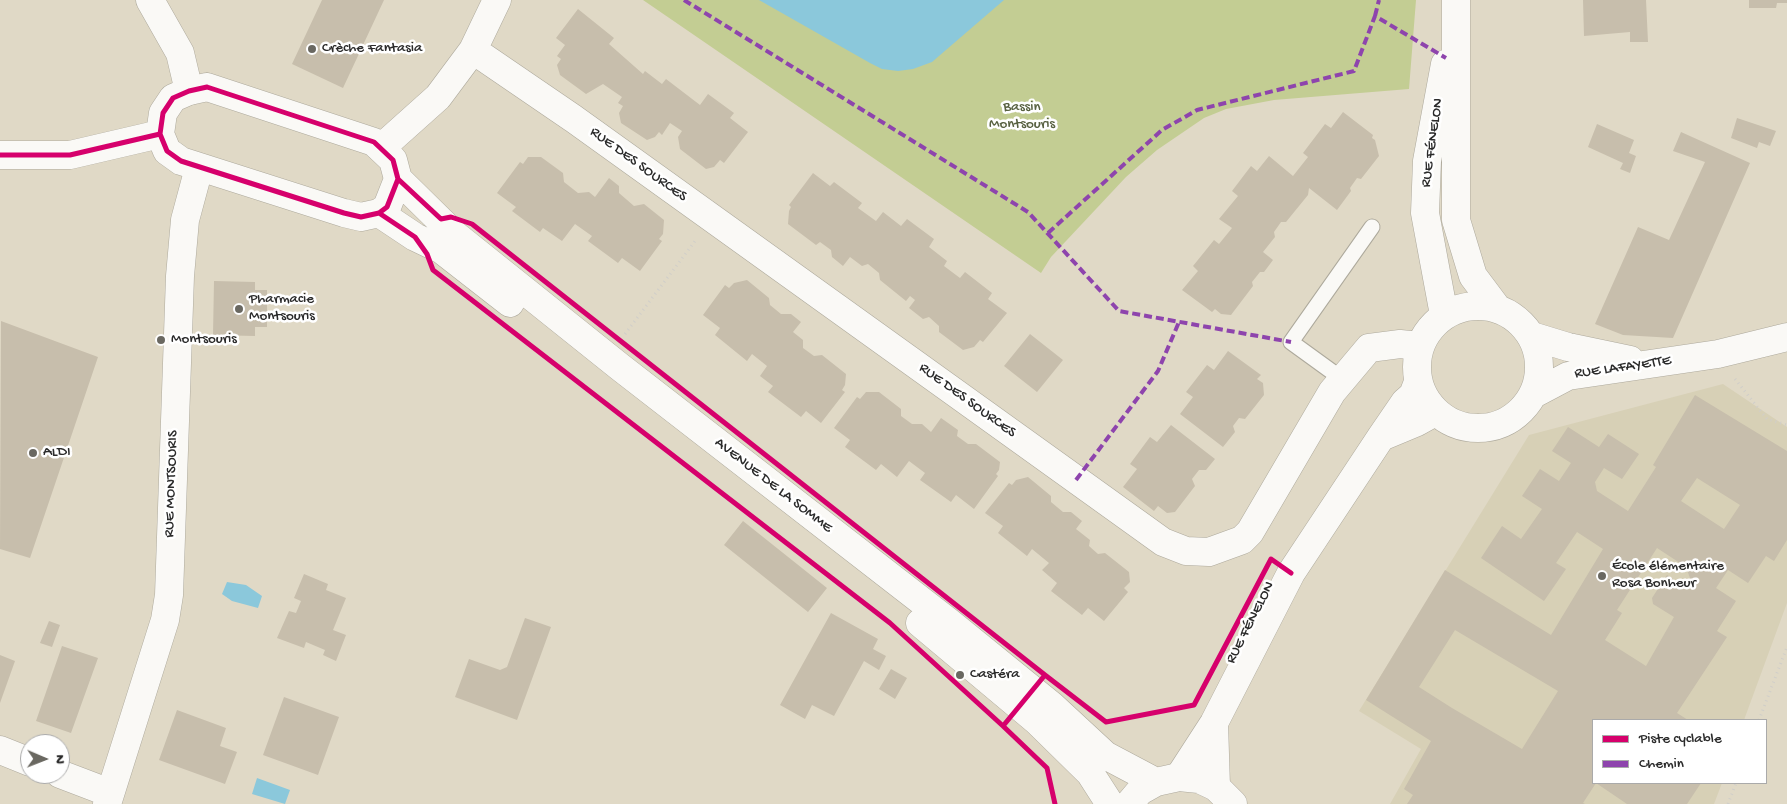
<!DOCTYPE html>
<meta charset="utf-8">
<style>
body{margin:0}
#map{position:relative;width:1787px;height:804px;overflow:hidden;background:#e0d9c6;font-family:"Gochi Hand",sans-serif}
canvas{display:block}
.legend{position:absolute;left:1592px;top:719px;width:175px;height:65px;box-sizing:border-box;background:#fff;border:1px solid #aaa;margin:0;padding:6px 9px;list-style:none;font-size:15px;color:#2b2b2b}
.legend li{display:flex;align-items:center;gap:10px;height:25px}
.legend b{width:25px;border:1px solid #aaa}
.north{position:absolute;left:20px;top:734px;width:50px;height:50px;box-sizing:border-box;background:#fff;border:1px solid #aaa;border-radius:50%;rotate:91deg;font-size:14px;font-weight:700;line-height:20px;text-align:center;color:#2b2b2b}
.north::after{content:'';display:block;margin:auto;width:18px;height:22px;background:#6a6861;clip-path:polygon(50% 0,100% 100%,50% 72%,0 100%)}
</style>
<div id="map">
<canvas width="1787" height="804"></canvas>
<ul class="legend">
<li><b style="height:6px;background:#d6006c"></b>Piste cyclable</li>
<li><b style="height:6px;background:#8e44ad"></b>Chemin</li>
</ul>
<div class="north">N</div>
</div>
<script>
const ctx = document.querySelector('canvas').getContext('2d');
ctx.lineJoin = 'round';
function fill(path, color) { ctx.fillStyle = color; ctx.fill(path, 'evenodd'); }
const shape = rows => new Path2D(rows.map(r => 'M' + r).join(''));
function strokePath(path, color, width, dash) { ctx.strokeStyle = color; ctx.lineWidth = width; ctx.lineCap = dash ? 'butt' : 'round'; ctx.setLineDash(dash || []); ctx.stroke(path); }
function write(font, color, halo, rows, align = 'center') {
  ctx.font = font + ' "Gochi Hand",sans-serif'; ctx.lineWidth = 5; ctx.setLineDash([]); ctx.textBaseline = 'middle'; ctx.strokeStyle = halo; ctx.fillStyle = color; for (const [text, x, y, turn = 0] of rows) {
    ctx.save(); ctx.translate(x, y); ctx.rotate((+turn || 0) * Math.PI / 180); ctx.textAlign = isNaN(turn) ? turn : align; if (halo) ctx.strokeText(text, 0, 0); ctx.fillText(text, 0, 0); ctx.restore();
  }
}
fill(shape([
 [1723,384,1787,427,1787,603,1744,720,1593,720,1593,783,1722,783,1714,804,1390,804,1421,749,1359,711,1529,435]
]), '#d7d0b6');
fill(shape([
 [643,0,1416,0,1409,89,1274,100,1226,109,1204,118,1157,150,1126,177,1051,257,1041,273]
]), '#c3cd93');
fill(shape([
 [759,0,1004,0,932,62,913,69,898,71,882,69,870,63],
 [227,582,246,585,262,596,258,608,232,601,222,594],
 [257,778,290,790,285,804,252,794]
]), '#8bc8db');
fill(shape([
 [322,0,384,0,343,88,292,64],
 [1583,0,1646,0,1648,42,1630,42,1630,32,1584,36],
 [1749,0,1787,0,1787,3,1777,3,1776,8,1749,8],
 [578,9,614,38,609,44,643,74,645,71,662,84,666,79,700,105,708,94,734,113,730,118,748,132,724,163,720,160,714,167,706,169,680,149,678,137,682,131,670,123,662,135,659,132,655,137,647,140,621,123,619,113,623,106,618,103,622,97,603,84,586,94,560,75,557,65,561,59,557,56,565,45,556,38],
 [1343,112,1373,135,1372,138,1375,140,1379,156,1361,179,1357,178,1350,188,1351,191,1337,210,1309,188,1308,195,1286,222,1281,222,1274,232,1275,237,1263,252,1273,260,1264,272,1260,272,1252,282,1253,286,1231,315,1221,314,1215,309,1212,312,1182,290,1198,271,1193,266,1214,240,1219,244,1232,228,1219,219,1238,196,1232,191,1251,166,1257,171,1269,156,1293,176,1308,157,1303,153,1325,124,1331,128],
 [1737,118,1776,131,1770,146,1759,142,1757,148,1731,138],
 [1597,124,1634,140,1629,153,1636,156,1630,173,1620,169,1623,163,1588,147],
 [1681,132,1750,163,1673,338,1623,335,1595,324,1638,227,1669,240,1705,162,1673,151],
 [528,157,541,157,563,173,564,182,578,193,589,192,595,197,609,178,619,186,619,193,634,206,644,204,664,220,663,234,659,239,662,241,640,271,622,258,618,263,588,241,592,236,575,224,562,241,543,228,540,232,512,211,516,207,497,193,520,162,523,164],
 [813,173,830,186,834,182,862,203,858,208,876,221,883,212,901,226,907,219,934,239,929,247,947,261,944,266,960,278,965,272,992,293,988,299,1007,313,983,342,980,340,974,347,963,350,939,332,939,326,929,317,923,319,909,308,915,300,910,296,906,301,880,280,879,273,868,264,862,266,850,257,843,266,832,257,831,250,820,242,816,245,788,224,789,211,791,207,789,205],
 [747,280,769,298,770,305,781,314,791,314,801,322,793,332,803,340,803,348,814,356,822,355,846,374,845,385,842,390,845,392,821,423,806,411,801,417,768,392,773,386,760,376,767,366,752,354,747,361,715,335,720,328,703,315,725,285,729,288,734,283],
 [214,281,255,282,255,290,267,290,267,327,255,327,255,336,213,335],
 [1,321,98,357,30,558,0,549],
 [1030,334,1063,360,1037,392,1004,366],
 [1228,351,1261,375,1257,379,1263,383,1264,395,1245,419,1239,418,1233,426,1235,432,1223,447,1180,414,1193,397,1186,392,1207,365,1214,370],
 [866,392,879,392,901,409,901,416,912,424,922,424,931,432,941,418,958,430,957,436,968,444,976,444,1000,462,999,470,996,474,998,476,974,509,956,495,951,502,920,480,925,473,909,461,897,477,881,464,876,470,845,447,850,440,834,428,857,397,860,399],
 [1695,395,1787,451,1787,540,1774,561,1766,556,1748,583,1728,570,1716,588,1736,601,1717,631,1727,637,1677,713,1688,720,1593,720,1593,783,1596,783,1583,803,1585,804,1407,804,1413,795,1404,789,1431,741,1366,700,1445,570,1551,635,1603,549,1577,532,1556,563,1566,569,1544,601,1481,558,1502,526,1521,539,1542,509,1522,496,1540,469,1559,481,1571,463,1552,451,1568,427,1599,447,1608,434,1639,454,1622,479,1604,468,1595,482,1597,491,1628,511,1656,467,1653,465],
 [1697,478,1740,505,1724,529,1681,501],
 [1657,548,1686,567,1690,578,1684,587,1667,575,1652,598,1653,604,1674,617,1646,666,1605,640,1622,613,1617,610],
 [1455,630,1558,691,1522,749,1452,708,1419,687],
 [1171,425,1215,459,1206,470,1199,470,1192,479,1195,486,1175,512,1167,513,1158,506,1154,511,1123,487,1137,469,1130,464,1150,437,1157,442],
 [1028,477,1051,496,1051,502,1063,512,1071,512,1082,521,1076,529,1090,540,1089,546,1098,554,1105,553,1129,572,1130,582,1124,588,1128,592,1104,621,1088,608,1082,615,1051,591,1057,583,1042,570,1049,563,1032,549,1027,556,998,533,1003,526,985,513,1009,483,1012,485,1016,480],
 [743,521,827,588,808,612,724,545],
 [304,574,328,584,326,590,346,598,333,630,346,635,336,661,323,655,325,650,306,642,304,648,277,638,289,611,296,613,301,601,294,598],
 [831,613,878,639,873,649,886,656,879,670,864,661,834,716,812,705,805,719,780,705],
 [525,618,551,627,517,720,455,697,469,659,500,670,507,667],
 [49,621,60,625,52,647,40,643],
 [62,646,98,658,71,733,36,721],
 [0,655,15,661,0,703],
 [891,669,907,678,895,699,879,689],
 [284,697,339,717,318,775,263,755],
 [177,710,226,728,220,746,237,752,225,784,159,760],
 [1596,783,1701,783,1687,804,1627,804]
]), '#c7beac');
const lane = shape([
 [1342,379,1291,342,1372,227]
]);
const street = shape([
 [150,0,180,53,189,91],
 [1456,0,1456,220,1473,276,1497,308],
 [473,50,574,119,1163,542,1186,551,1209,552,1242,540,1250,532,1332,392,1369,348,1400,344,1420,346],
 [381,148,438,97,473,50,497,0],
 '1417 367a61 61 0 1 1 122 0a61 61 0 1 1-122 0Z',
 [1444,315,1425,213,1427,161,1445,64],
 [1532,336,1568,347,1630,360],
 [1534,394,1568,376,1718,354,1787,337],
 [1381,437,1417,422,1435,412],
 [1214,723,1216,787],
 [0,750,30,762],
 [60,774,110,793],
 [1179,777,1214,723,1291,573,1381,437,1405,402,1413,395,1418,382],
 [107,804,165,620,169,595,180,276,185,220,199,168]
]);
const secondary = shape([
 [207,87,374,142,393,160,398,179,387,207,379,213,361,217,344,213,181,161,167,151,160,134,163,113,173,98,189,91,207,87],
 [0,155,70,155,160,134],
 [398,179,455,235,620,367,950,623,1051,705,1105,755,1156,782],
 [379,213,415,237,442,250,510,303],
 [920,623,1037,721,1090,773,1110,804],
 [1129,804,1140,791,1156,782,1179,777,1199,779,1216,787,1233,804]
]);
strokePath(lane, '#ada99c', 17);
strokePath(street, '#ada99c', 29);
strokePath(secondary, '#ada99c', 29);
strokePath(shape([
 [625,334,695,241],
 [1735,379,1767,419,1787,425],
 [1759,720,1787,647],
 [1728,804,1736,783]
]), '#d0cec9', 3, [1, 4]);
strokePath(lane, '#faf9f6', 15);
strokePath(street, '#faf9f6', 28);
strokePath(secondary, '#faf9f6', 28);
strokePath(shape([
 [684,0,1028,212,1119,311,1291,342],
 [1375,16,1379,0],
 [1048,233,1162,130,1197,110,1354,71,1375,16,1446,58],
 [1076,480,1158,371,1179,322]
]), '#8e44ad', 4, [8, 4]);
strokePath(shape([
 [207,87,374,142,393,160,398,179,387,207,379,213,361,217,344,213,181,161,167,151,160,134,163,113,173,98,189,91,207,87],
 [0,155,70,155,160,134],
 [398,179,441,219,451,217,472,224,1045,675],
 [379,213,415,237,427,254,433,270,890,623,1003,726],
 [1055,804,1047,768,1003,726,1045,675,1106,722,1194,705,1271,559,1291,573]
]), '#d6006c', 5);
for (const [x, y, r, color] of [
 [312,49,5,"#6a6861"],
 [239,309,5,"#6a6861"],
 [161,340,5,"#6a6861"],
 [33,453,5,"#6a6861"],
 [1602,576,5,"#6a6861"],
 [960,675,5,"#6a6861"]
]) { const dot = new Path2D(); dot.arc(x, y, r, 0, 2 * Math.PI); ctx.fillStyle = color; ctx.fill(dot); strokePath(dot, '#fff', 2); }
write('15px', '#2b2b2b', '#fff', [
 ["Crèche Fantasia",322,49],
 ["Pharmacie",249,300],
 ["Montsouris",249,317],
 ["Montsouris",171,340],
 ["ALDI",43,453],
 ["École élémentaire",1612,567],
 ["Rosa Bonheur",1612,584],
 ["Castéra",970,675]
], 'left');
write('15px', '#586141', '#fff', [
 ["Bassin",1022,108],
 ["Montsouris",1022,125]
]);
write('15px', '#2b2b2b', '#fff', [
 ["RUE FÉNELON",1433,143,-82],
 ["RUE DES SOURCES",638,165,36],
 ["RUE LAFAYETTE",1623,368,-8],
 ["RUE DES SOURCES",967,401,36],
 ["RUE MONTSOURIS",172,484,-88],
 ["AVENUE DE LA SOMME",773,486,38],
 ["RUE FÉNELON",1251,623,-63]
]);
</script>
